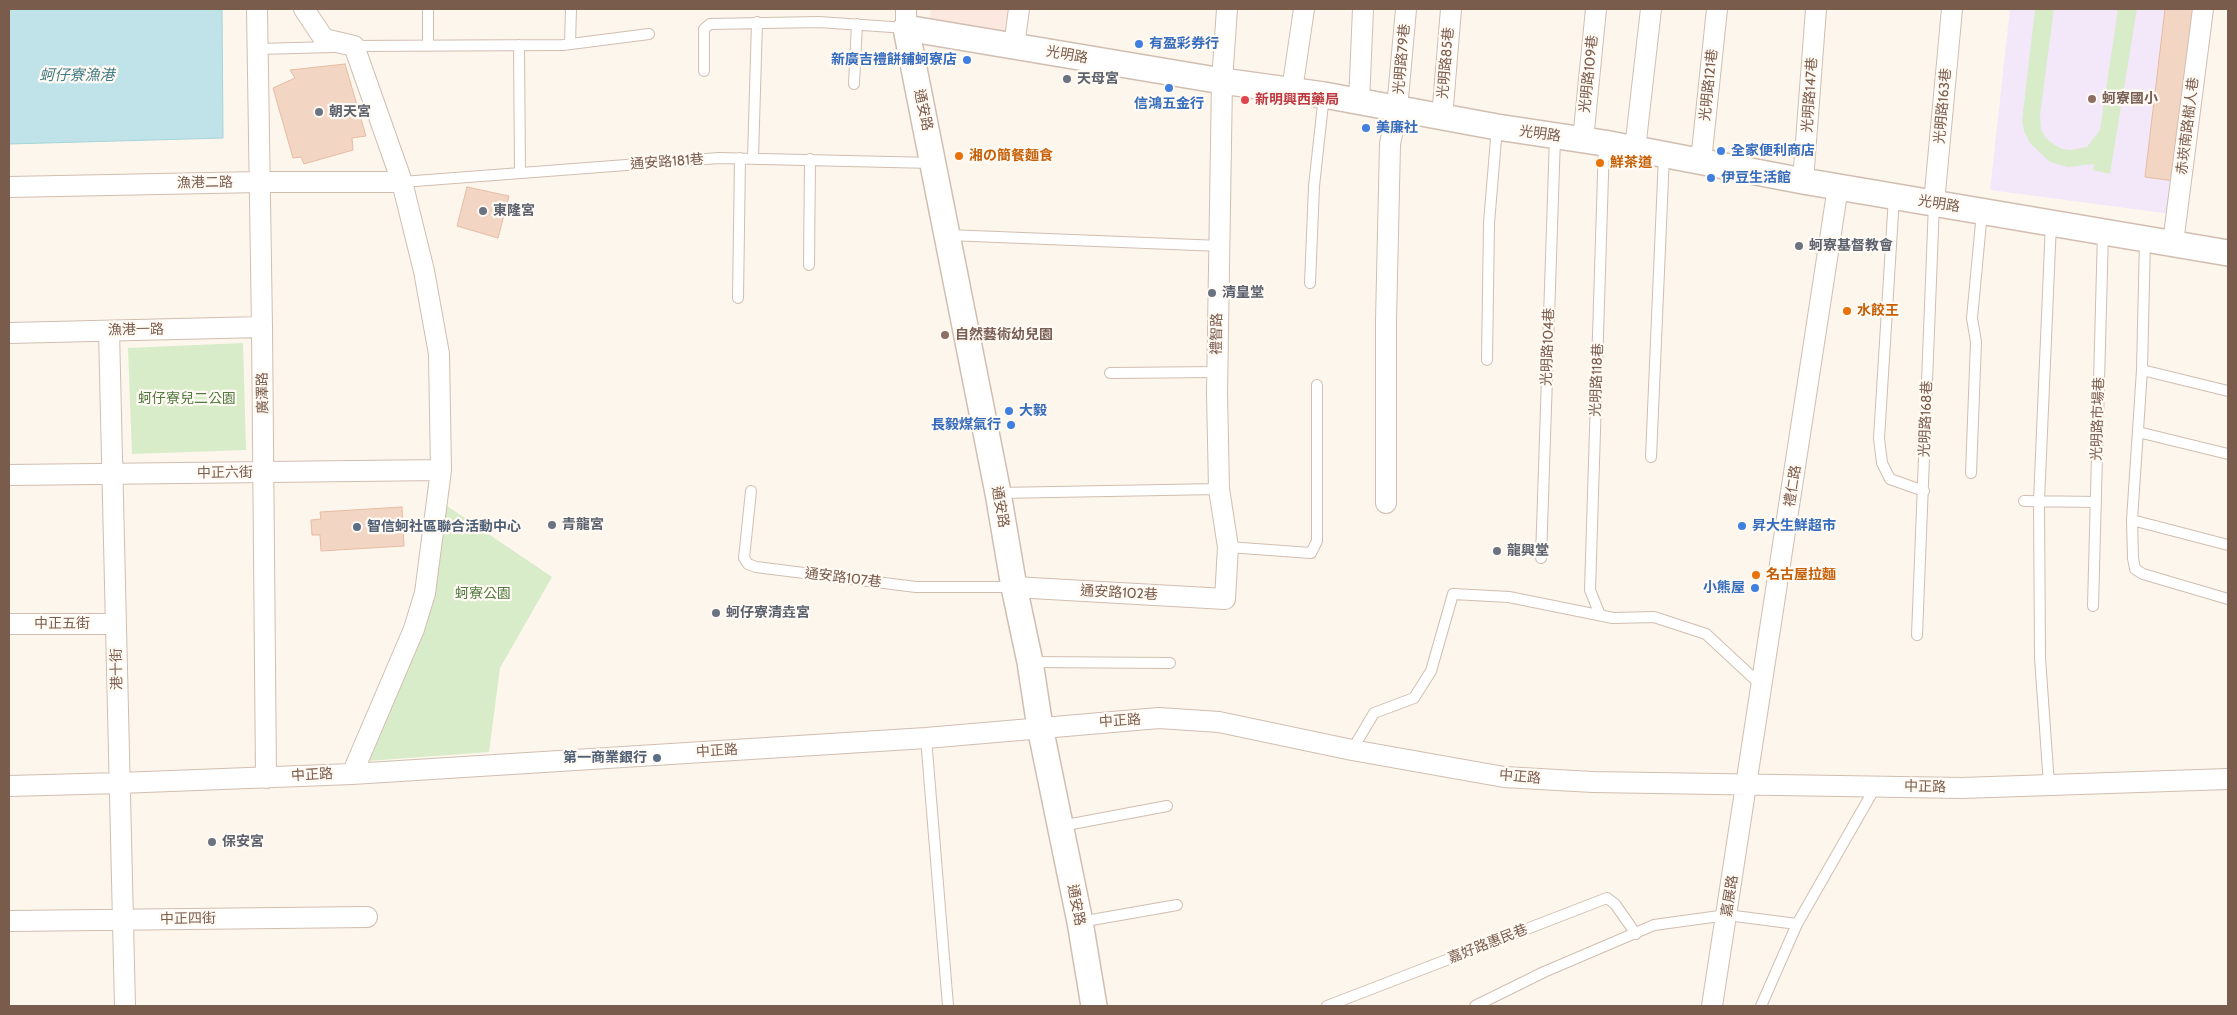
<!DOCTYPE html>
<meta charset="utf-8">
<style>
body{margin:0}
#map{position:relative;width:2237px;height:1015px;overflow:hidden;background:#fdf6ec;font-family:Cabin,sans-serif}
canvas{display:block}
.frame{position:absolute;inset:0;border:10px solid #7a5c4d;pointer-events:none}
</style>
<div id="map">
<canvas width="2237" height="1015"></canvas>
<div class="frame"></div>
</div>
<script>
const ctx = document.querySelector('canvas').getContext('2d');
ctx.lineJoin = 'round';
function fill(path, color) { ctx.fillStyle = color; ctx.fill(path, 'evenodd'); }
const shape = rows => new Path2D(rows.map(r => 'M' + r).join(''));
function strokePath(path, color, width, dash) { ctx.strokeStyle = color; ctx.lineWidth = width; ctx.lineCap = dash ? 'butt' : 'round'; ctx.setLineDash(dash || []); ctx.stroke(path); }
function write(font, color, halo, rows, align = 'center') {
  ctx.font = font + ' Cabin,"Noto Sans TC","Noto Sans JP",sans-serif'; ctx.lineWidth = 4.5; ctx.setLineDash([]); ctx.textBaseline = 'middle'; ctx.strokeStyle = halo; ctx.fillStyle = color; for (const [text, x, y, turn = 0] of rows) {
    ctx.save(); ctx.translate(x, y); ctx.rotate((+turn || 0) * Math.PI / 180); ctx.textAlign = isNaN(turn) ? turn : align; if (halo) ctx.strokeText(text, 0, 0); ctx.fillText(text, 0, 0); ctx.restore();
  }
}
fill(shape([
 [931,9,1013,9,1008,36,929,22]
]), '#fde8e0');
fill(shape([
 [2010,9,2194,9,2171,214,1990,190]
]), '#f3e8fa');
fill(shape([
 [2035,9,2054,9,2040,115,2041,129,2045,137,2052,143,2062,149,2071,150,2087,147,2100,130,2118,9,2137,9,2110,174,2093,170,2094,164,2068,167,2050,162,2030,143,2024,131,2022,121],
 [243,343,246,450,132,454,128,348],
 [447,506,552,577,500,668,489,752,368,761,426,627]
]), '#d8ecc9');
const water = shape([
 [9,9,222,9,223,138,9,144,9,9]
]);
fill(water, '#bfe3e8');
strokePath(water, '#a5d3da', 1);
const building = shape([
 [2165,9,2196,9,2175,181,2145,177,2165,9],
 [345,64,366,136,352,138,353,150,304,164,301,157,293,158,273,88,295,78,290,70,345,64],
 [467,187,509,196,498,238,457,226,467,187],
 [402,507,404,546,321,551,320,535,312,535,311,520,321,519,320,512,402,507]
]);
fill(building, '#f3d5c3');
strokePath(building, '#e6bba3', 1);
const service = shape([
 [570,44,571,9],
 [519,45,520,173],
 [351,46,563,45,649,34],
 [428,46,428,9],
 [258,49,332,47],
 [704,71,704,29,710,24,819,22,906,28],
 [854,84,857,24],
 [753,158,757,22],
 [402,182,719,158,933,163],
 [1894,197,1879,438,1882,463,1890,479,1924,491],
 [948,235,1221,246],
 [2145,239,2142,370,2132,520,2133,558,2135,569,2143,574,2228,599],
 [809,265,810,159],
 [1310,283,1314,186,1324,95],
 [738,298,740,158],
 [1487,360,1489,223,1497,127],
 [2142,370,2228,391],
 [1110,373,1217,372],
 [2138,432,2228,454],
 [1651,457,1664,155],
 [1971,473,1976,342,1972,318,1982,212],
 [751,491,744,558,748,564,756,567,916,587,1014,587],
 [998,493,1219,489],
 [2024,501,2096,502],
 [2132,520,2228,545],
 [1228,547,1311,553,1317,541,1317,385],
 [1541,558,1555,137],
 [2093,606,2103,232],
 [1600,615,1590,590,1604,143],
 [1917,635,1934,204],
 [1030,662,1170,663],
 [926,738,948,1006],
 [1352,750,1374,713,1414,698,1431,671,1453,594,1509,597,1613,618,1654,617,1706,634,1762,686],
 [2049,785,2040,658,2039,501,2051,223],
 [1061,826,1167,806],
 [1080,922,1177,905],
 [1327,1006,1607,898,1615,904,1636,934],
 [1475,1006,1544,972,1654,925,1727,915,1797,924],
 [1761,1006,1797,924,1876,786]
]);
const minor = shape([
 [257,9,262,327,266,778],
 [304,9,324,39,354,46,402,182,424,271,439,354,441,470,425,593,414,629,352,774],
 [906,9,906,28],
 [1014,46,1019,9],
 [1292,90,1304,9],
 [1359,102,1363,9],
 [1442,118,1451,9],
 [1583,140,1596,9],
 [1635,149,1651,9],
 [1701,161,1717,9],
 [1803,181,1816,9],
 [9,187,260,182,402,182],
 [1934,203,1952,9],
 [2173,243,2203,9],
 [109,331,125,1006],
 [9,333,262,327],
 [9,475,441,470],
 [1386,503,1386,321,1390,144,1397,109,1406,9],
 [1014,587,1225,599,1228,547,1219,489,1217,393,1222,81,1227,9],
 [9,624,116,624],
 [9,786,119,783,352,774,926,738,1159,718,1219,722,1352,750,1504,777,1593,782,1962,788,2228,779],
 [9,921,367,917],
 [1712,1006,1838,187]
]);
const tertiary = shape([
 [1094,1006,1080,922,1040,727,1030,662,1014,587,998,493,906,28,1222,81,1324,95,1497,127,1604,143,1803,181,2228,253]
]);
strokePath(service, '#d1beb0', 12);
strokePath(minor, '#d1beb0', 22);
strokePath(tertiary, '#d1beb0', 28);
strokePath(service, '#fff', 10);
strokePath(minor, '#fff', 20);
strokePath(tertiary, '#fff', 25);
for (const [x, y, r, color] of [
 [1139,44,5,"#3f7fe0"],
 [967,60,5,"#3f7fe0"],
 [1067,79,5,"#6b7280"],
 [1169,88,5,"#3f7fe0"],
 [2092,99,5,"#8d6e63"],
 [1245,100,5,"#e0444e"],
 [319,112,5,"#6b7280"],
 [1366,128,5,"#3f7fe0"],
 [1721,151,5,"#3f7fe0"],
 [959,156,5,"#e8710a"],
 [1600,163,5,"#e8710a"],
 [1711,178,5,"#3f7fe0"],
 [483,211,5,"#6b7280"],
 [1799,246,5,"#6b7280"],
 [1212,293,5,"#6b7280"],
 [1847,311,5,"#e8710a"],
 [945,335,5,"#8d6e63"],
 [1009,411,5,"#3f7fe0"],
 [1011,425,5,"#3f7fe0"],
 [552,525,5,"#6b7280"],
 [1742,526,5,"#3f7fe0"],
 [357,527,5,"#5c6f8a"],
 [1497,551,5,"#6b7280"],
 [1756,575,5,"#e8710a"],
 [1755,588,5,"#3f7fe0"],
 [716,613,5,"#6b7280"],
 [657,758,5,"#5c6f8a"],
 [212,842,5,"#6b7280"]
]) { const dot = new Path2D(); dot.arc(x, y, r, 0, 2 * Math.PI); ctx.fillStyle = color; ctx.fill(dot); strokePath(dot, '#fffaf3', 2); }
write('bold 14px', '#366cbe', '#fffaf3', [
 ["有盈彩券行",1149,44],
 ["新廣吉禮餅鋪蚵寮店",957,60,"right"],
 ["信鴻五金行",1169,104,"center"],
 ["美廉社",1376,128],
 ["全家便利商店",1731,151],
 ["伊豆生活館",1721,178],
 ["大毅",1019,411],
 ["長毅煤氣行",1001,425,"right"],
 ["昇大生鮮超市",1752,526],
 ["小熊屋",1745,588,"right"]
], 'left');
write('14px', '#7a5c4d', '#fffaf3', [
 ["光明路",1067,55,10],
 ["光明路79巷",1402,59,-85],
 ["光明路85巷",1446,63,-85],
 ["光明路109巷",1589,74,-84],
 ["光明路121巷",1709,85,-84],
 ["光明路147巷",1810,95,-86],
 ["光明路163巷",1943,106,-85],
 ["通安路",923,110,78],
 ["赤崁南路樹人巷",2188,126,-83],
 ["光明路",1540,134,8],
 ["通安路181巷",667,162,-4],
 ["漁港二路",205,183,-1],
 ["光明路",1939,204,9],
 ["漁港一路",136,330,-1],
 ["禮智路",1217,334,-89],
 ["光明路104巷",1548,347,-88],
 ["光明路118巷",1597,380,-88],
 ["廣澤路",263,393,-91],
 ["光明路168巷",1926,419,-88],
 ["光明路市場巷",2098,419,-88],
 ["中正六街",225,473,-1],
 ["禮仁路",1793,486,-81],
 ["通安路",1000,507,80],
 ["通安路107巷",843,578,7],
 ["通安路102巷",1119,593,3],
 ["中正五街",62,624],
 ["港十街",117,669,-91],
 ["中正路",1120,721,-4],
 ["中正路",717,751,-4],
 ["中正路",312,775,-3],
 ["中正路",1520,777,5],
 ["中正路",1925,787,1],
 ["嘉展路",1730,896,-81],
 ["通安路",1076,905,79],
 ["中正四街",188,919,-1],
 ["嘉好路惠民巷",1488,944,-21]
]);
write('bold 14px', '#5b616d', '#fffaf3', [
 ["天母宮",1077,79],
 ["朝天宮",329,112],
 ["東隆宮",493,211],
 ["蚵寮基督教會",1809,246],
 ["清皇堂",1222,293],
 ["青龍宮",562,525],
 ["龍興堂",1507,551],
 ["蚵仔寮清垚宮",726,613],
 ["保安宮",222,842]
], 'left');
write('bold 14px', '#785e54', '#fffaf3', [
 ["蚵寮國小",2102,99],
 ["自然藝術幼兒園",955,335]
], 'left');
write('bold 14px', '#be3a42', '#fffaf3', [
 ["新明興西藥局",1255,100]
], 'left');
write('bold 14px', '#c56008', '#fffaf3', [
 ["湘の簡餐麵食",969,156],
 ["鮮茶道",1610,163],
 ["水餃王",1857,311],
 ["名古屋拉麵",1766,575]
], 'left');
write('14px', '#537a41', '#fffaf3', [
 ["蚵仔寮兒二公園",187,399],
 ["蚵寮公園",483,594]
]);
write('bold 14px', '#4e5e75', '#fffaf3', [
 ["智信蚵社區聯合活動中心",367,527],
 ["第一商業銀行",647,758,"right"]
], 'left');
write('italic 15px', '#437c86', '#fffaf3', [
 ["蚵仔寮漁港",77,76]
]);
</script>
